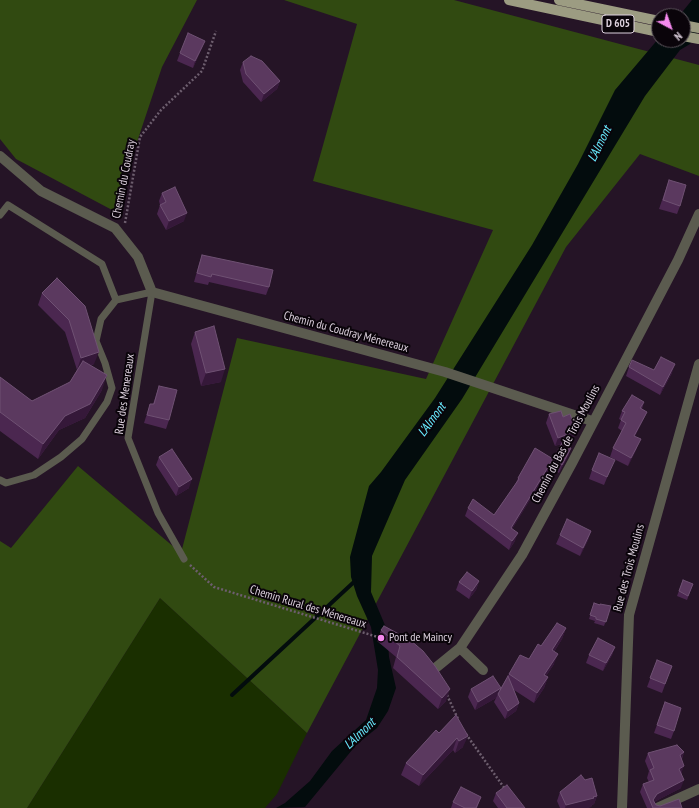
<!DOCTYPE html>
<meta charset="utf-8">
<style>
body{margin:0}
#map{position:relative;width:699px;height:808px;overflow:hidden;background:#251426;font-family:"PT Sans Narrow",sans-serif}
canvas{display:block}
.north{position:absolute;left:651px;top:8px;width:40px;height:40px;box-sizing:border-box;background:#0a040a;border:1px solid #5e565e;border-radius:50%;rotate:139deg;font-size:11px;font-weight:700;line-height:16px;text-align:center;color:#dcd0dd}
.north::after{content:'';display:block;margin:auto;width:14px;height:18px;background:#f589ee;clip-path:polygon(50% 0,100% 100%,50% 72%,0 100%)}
</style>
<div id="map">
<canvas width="699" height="808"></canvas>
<div class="north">N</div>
</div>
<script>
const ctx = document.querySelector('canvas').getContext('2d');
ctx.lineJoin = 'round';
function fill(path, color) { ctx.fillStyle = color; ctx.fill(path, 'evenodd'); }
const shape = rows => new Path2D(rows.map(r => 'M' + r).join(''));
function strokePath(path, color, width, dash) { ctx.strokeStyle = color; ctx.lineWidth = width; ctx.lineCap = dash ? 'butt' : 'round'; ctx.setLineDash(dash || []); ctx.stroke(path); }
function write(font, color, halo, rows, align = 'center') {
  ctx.font = font + ' "PT Sans Narrow",sans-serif'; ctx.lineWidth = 4; ctx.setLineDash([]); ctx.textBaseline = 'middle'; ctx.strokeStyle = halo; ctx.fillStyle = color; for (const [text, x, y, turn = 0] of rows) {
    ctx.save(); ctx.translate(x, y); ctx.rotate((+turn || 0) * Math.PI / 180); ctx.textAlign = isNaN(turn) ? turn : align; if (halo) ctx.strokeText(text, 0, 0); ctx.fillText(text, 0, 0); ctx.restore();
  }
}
fill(shape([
 [160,598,307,733,277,794,265,808,27,808]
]), '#1a2f00');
fill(shape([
 [0,0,197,0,162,67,114,211,16,159,0,139],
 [284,0,454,0,699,65,699,176,640,154,566,247,307,733,160,598,27,808,0,808,0,541,11,548,78,466,181,553,237,338,426,379,493,230,313,181,357,24]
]), '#314a11');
fill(shape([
 [692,0,699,0,699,30,690,44,680,50,645,96,462,399,405,480,372,556,371,592,387,630,389,657,396,688,388,711,377,728,357,744,305,807,276,808,285,803,310,781,332,751,366,720,377,688,378,670,371,627,357,596,351,577,350,557,369,486,381,472,435,398,532,245,578,164,615,90,659,38,659,40,683,40,683,16,679,16]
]), '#030c0d');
strokePath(shape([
 [232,695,355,581]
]), '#030c0d', 4);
strokePath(shape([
 [125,223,140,137,161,110,202,71,216,31],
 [190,565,214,587,381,638],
 [447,695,458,719],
 [466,734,505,789]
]), '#6d5e6e', 2.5, [2, 2]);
strokePath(shape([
 [0,215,8,205,102,264,116,300],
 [0,480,6,483,34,475,61,457,82,439,107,402,112,388,105,363,96,341,101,319,116,300,152,292,128,438,158,513,184,559]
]), '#5b5b4f', 7);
strokePath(shape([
 [0,156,41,191,115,228,138,257,152,292,445,372,592,421],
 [460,648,483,670],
 [433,670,460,648,522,555,572,463,678,260,699,214],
 [622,808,629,615,699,364],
 [657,808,699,789]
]), '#5b5b4f', 10);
strokePath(shape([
 [509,0,659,32],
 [559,0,659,21],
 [683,25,699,28],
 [683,36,699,39]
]), '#9c9c82', 10);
fill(shape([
 [205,41,193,68,177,61,180,53],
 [243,62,280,81,277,89,261,102,243,82,240,70],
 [669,180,680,206,677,214,659,209],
 [162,193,184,221,166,230,157,214,160,205,159,201],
 [202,255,269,287,266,295,209,282,208,285,194,282,199,264],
 [57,278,94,364,90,366,102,390,85,418,59,430,38,459,0,431,0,377,32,401,70,382,77,370,65,332,38,305,42,293],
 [195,332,221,382,201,386,191,344],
 [629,367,654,370,672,373,660,395,626,376],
 [159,386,169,420,166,429,144,423,150,404,153,404],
 [644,402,642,409,647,412,635,436,637,448,628,466,610,457,613,448,622,431,618,428,621,420,619,419,622,411],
 [549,414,563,417,576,431,573,440,563,443,571,448,568,456,559,473,550,467,512,529,515,541,509,550,465,516,468,508,494,515,515,485,518,478,553,459,561,444,555,446,546,423],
 [159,457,189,488,176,496,156,465],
 [611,468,604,485,589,479,592,470],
 [591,531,588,540,580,556,556,544,560,535],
 [683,580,693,584,687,600,677,596],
 [479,581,476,590,469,599,456,590,459,582],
 [594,603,600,605,611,606,604,626,594,623,595,621,589,619],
 [566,628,562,639,554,652,554,664,546,676,548,677,544,688,534,703,514,690,519,703,516,711,505,719,494,702,496,698,475,710,468,697,471,689,501,688,509,674,529,659,541,646],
 [381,630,435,666,446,701,438,709,393,668,396,657,377,641],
 [615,647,612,655,603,671,586,663,589,655],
 [657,660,672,666,662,693,647,687],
 [665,702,674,731,671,739,654,733],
 [456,715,463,747,455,753,453,750,419,786,401,775,406,763,439,733],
 [684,752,682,759,681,788,654,802,656,805,660,806,682,808,647,808,640,792,643,784,649,782,647,778,649,771,645,761,648,753],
 [560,792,597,796,594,804,592,805,591,807,586,808,560,808,557,801],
 [496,793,525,808,498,808,493,801],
 [481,797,477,808,451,808,453,802]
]), '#4b2750');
fill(shape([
 [205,41,202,48,193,68,195,61],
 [280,81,277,89,261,102,264,94],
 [187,213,184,221,166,230,169,221],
 [99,352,94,364,77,370,81,358],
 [675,364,672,373,660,395,663,387],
 [225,369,221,382,201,386,206,373],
 [107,375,102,390,85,418,59,430,38,459,43,444,65,416],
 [647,412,631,444,634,436],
 [576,431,573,440,555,446,558,438],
 [641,439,637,448,628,466,631,458],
 [571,448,568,456,559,473,562,465],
 [553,459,550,467,508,536,511,528],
 [192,479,189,488,176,496,179,487],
 [591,531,588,540,580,556,583,548],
 [518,533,515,541,509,550,512,541],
 [479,581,476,590,469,599,472,591],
 [566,628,562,639,548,661,552,650],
 [615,647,612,655,603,671,606,663],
 [558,654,554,664,540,685,544,675],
 [548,677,544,688,534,703,537,693],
 [501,688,496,698,475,710,478,702],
 [450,689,446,701,438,709,442,698],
 [519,703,516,711,505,719,508,711],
 [468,736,463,747,455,753,459,741],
 [457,738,453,750,419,786,423,775],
 [684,752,681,760,680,755],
 [684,766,681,774,679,769],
 [684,780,681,788,654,802,653,800,657,794],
 [597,796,594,804,592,805,591,807,586,808,565,808,566,805]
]), '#351839');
const building = shape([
 [188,33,205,41,195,61,180,53,188,33],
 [251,56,262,61,280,81,264,94,246,74,243,62,251,56],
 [669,180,686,185,680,206,663,200,669,180],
 [175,187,187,213,169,221,160,205,166,202,162,193,175,187],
 [202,255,273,270,269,287,212,274,211,277,197,273,202,255],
 [57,278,85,306,99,352,81,358,69,320,42,293,57,278],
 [214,326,225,369,206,373,195,332,214,326],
 [661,357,675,364,663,387,629,367,632,360,654,370,661,357],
 [83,361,107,375,90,404,65,416,43,444,0,412,0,377,32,401,70,382,83,361],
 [159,386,177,390,169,420,147,415,150,404,154,404,159,386],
 [632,395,644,402,640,408,647,412,634,436,641,439,631,458,613,448,626,423,621,420,625,412,622,411,632,395],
 [561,411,563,417,570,414,576,431,558,438,549,414,561,411],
 [562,443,571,448,562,465,553,459,511,528,518,533,512,541,468,508,473,499,494,515,519,479,518,478,535,448,553,459,562,443],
 [172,449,192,479,179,487,159,457,172,449],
 [599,453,615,460,607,477,592,470,599,453],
 [567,519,591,531,583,548,560,535,567,519],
 [467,572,479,581,472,591,459,582,467,572],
 [683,580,693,584,688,596,679,591,683,580],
 [594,603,600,605,600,604,611,606,606,622,596,619,596,617,590,615,594,603],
 [557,623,566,628,552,650,558,654,544,675,548,677,537,693,509,674,520,655,529,659,538,644,541,646,557,623],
 [384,626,410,640,423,651,435,666,450,689,442,698,397,657,400,646,381,630,384,626],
 [598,638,615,647,606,663,589,655,598,638],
 [657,660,672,666,665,684,650,678,657,660],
 [493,676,501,688,478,702,471,689,493,676],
 [508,676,519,703,508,711,498,694,508,676],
 [665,702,681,708,674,731,657,725,665,702],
 [456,715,468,736,459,741,457,738,423,775,406,763,436,730,439,733,456,715],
 [677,745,684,752,680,755,684,766,679,769,684,780,657,794,653,800,656,805,660,806,679,799,682,808,653,808,643,784,654,780,650,770,654,768,648,753,677,745],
 [581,775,585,780,592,778,597,796,593,797,594,798,566,805,560,792,581,775],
 [507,785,525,808,507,808,496,793,507,785],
 [461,787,481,797,476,808,465,808,453,802,461,787]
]);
fill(building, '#5b395f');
strokePath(building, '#6f5173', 1);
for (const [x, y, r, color] of [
 [381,638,4,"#f589ee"]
]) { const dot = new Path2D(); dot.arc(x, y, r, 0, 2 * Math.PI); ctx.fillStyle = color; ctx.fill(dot); strokePath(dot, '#0a040a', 1.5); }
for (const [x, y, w] of [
 [618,24,32]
]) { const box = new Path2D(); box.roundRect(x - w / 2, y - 9, w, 18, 3); ctx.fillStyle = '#0a040a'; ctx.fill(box); strokePath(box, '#dcd0dd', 1); }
write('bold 11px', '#dcd0dd', null, [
 ["D 605",618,24]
]);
write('12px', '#dcd0dd', '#0a040a', [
 ["Chemin du Coudray",124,179,-79],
 ["Chemin du Coudray Ménereaux",346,332,15],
 ["Rue des Menereaux",125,394,-82],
 ["Chemin du Bas de Trois Moulins",566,444,-62],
 ["Rue des Trois Moulins",629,568,-75],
 ["Chemin Rural des Ménereaux",308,607,17]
]);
write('12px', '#dcd0dd', '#0a040a', [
 ["Pont de Maincy",389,638]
], 'left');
write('italic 13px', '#67ebff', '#0a040a', [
 ["L'Almont",600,144,-64],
 ["L'Almont",432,420,-54],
 ["L'Almont",360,734,-44]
]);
</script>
